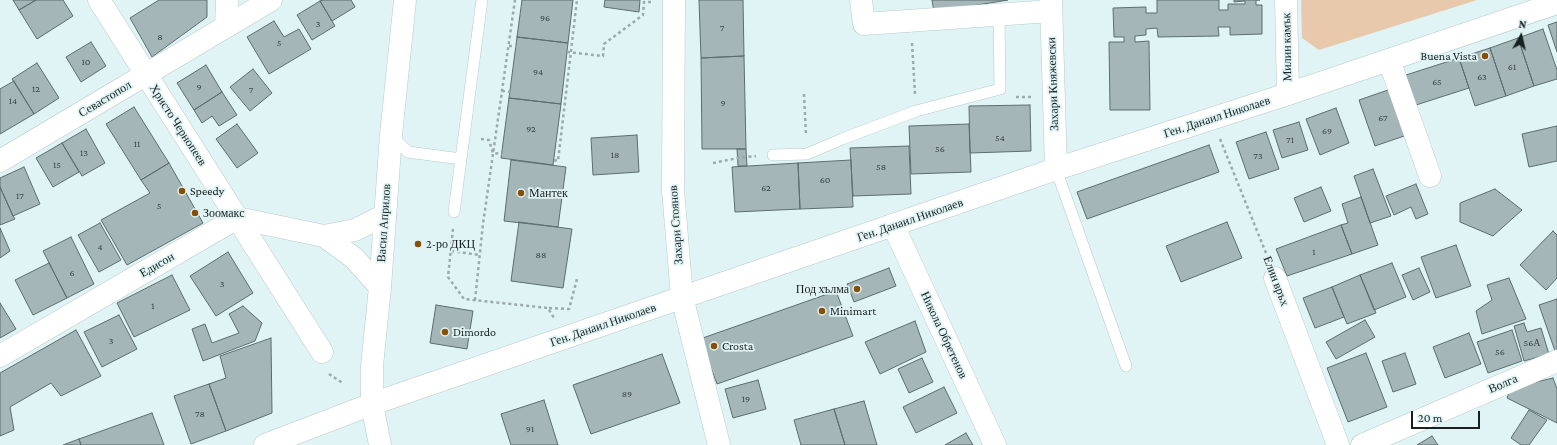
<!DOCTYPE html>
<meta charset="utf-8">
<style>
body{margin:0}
#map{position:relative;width:1557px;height:445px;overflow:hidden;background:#e1f4f5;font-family:"Crimson Pro",serif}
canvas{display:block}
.north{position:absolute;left:1501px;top:16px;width:40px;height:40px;-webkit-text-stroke:3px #e1f4f5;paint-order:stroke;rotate:8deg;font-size:11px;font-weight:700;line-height:16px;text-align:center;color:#192020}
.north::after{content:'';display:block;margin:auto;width:14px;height:18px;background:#192020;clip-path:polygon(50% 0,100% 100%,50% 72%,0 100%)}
.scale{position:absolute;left:1411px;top:411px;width:69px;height:18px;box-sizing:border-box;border:2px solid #192020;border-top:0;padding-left:5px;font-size:12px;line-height:14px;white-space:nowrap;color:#192020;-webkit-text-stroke:3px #e1f4f5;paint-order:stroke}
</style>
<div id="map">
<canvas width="1557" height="445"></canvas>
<div class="north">N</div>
<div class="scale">20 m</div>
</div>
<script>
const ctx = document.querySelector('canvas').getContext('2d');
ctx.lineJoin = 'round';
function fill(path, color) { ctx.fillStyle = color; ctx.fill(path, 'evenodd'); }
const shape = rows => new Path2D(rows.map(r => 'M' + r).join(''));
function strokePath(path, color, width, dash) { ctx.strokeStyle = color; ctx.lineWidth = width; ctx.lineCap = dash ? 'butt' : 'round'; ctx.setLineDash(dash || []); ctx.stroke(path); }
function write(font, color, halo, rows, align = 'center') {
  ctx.font = font + ' "Crimson Pro",serif'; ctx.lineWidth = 3.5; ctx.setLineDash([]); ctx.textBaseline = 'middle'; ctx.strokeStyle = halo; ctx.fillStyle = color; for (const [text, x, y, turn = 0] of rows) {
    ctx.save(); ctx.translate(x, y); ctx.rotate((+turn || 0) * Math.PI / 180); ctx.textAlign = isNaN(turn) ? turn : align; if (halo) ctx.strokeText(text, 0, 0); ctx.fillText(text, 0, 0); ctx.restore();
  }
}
fill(shape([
 [1301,0,1477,0,1319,50,1302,38]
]), '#e9c9ac');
const building = shape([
 [13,0,36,0,19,10,13,0],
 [36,0,63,0,73,16,37,39,19,10,36,0],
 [159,0,207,0,207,17,152,57,130,18,159,0],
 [323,0,351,0,355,7,332,21,320,1,323,0],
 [522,0,573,0,568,43,517,37,522,0],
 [605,0,640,0,639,12,604,7,605,0],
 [699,0,743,0,744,56,701,58,699,0],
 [932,0,1008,0,934,12,932,0],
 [1157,0,1219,0,1219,10,1228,10,1228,4,1245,4,1245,1,1234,2,1234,0,1260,0,1256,0,1256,5,1262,5,1262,34,1230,35,1230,27,1218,27,1219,36,1158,37,1157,28,1146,29,1146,35,1135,36,1135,42,1149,41,1150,110,1110,110,1109,42,1124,42,1124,37,1114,37,1113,8,1146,7,1146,13,1157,13,1157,0],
 [320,1,335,26,312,40,297,15,320,1],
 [274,21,284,37,299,29,311,49,269,74,247,37,274,21],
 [1557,22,1557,52,1548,25,1557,22],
 [1543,29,1557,70,1557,79,1534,86,1518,38,1543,29],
 [517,37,568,43,561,104,509,98,517,37],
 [1518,38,1534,86,1506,96,1490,48,1518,38],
 [91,42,106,66,81,82,66,57,91,42],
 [1490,48,1506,96,1475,106,1459,58,1490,48],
 [744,56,746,149,702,149,701,58,744,56],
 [1459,58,1469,88,1416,105,1406,75,1459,58],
 [37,63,59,98,34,114,12,79,37,63],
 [206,65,222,92,194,110,177,83,206,65],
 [253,69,272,93,250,111,230,87,253,69],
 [14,81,34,114,0,134,0,89,14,81],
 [1391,89,1407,135,1375,146,1359,100,1391,89],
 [222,92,237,115,219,126,212,116,202,123,194,110,222,92],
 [509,98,561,104,553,165,501,158,509,98],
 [1030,105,1031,151,970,153,969,106,1030,105],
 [134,107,169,163,141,180,106,124,134,107],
 [1336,108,1349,143,1320,155,1306,119,1336,108],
 [1299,122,1308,150,1282,158,1273,130,1299,122],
 [237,124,258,153,237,168,216,139,237,124],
 [969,124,971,172,911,174,909,126,969,124],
 [1557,126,1557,161,1529,167,1522,134,1557,126],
 [86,129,105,163,82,176,62,143,86,129],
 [1266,132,1279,169,1249,179,1236,142,1266,132],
 [637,135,639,172,593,175,591,138,637,135],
 [62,143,79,172,53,187,36,158,62,143],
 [1209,145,1219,172,1087,219,1077,192,1209,145],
 [909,146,911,194,853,196,850,148,909,146],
 [737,149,746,149,747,166,738,166,737,149],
 [511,160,566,167,558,227,504,221,511,160],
 [851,160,853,207,800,209,798,163,851,160],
 [169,163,203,223,127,265,101,220,150,193,141,180,169,163],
 [798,163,800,209,735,212,732,167,798,163],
 [24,167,40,204,13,216,0,187,0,178,24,167],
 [1373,169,1391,216,1370,223,1354,176,1373,169],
 [1416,184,1428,214,1416,219,1411,207,1394,215,1386,196,1416,184],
 [0,187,13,216,15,219,0,225,0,187],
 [1321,187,1331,211,1304,222,1294,198,1321,187],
 [1495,189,1522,210,1493,236,1460,222,1460,203,1495,189],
 [1361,197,1378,245,1352,254,1341,225,1348,223,1342,204,1361,197],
 [519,222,572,229,563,288,511,281,519,222],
 [1227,222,1242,258,1181,282,1166,246,1227,222],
 [100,223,121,260,99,272,78,235,100,223],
 [1341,225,1352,254,1287,276,1276,249,1341,225],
 [0,228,10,251,0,258,0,228],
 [1553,231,1557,235,1557,278,1546,290,1520,265,1553,231],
 [71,237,94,284,67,298,43,251,71,237],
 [1456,245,1471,286,1436,298,1421,257,1456,245],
 [228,252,253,293,216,316,190,276,228,252],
 [49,263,67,298,33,315,15,280,49,263],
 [1392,263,1406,297,1374,310,1360,275,1392,263],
 [889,268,896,286,854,302,847,284,889,268],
 [1419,268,1430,292,1413,300,1402,275,1419,268],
 [172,275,190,310,134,337,117,303,172,275],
 [1360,275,1376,313,1347,324,1332,287,1360,275],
 [1509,278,1526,319,1482,334,1476,311,1492,300,1487,285,1509,278],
 [1332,287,1344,317,1315,328,1303,298,1332,287],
 [836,291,853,336,717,384,700,339,836,291],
 [1557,299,1557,350,1555,351,1539,305,1557,299],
 [0,303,16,329,0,338,0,303],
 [436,305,473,311,467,349,430,343,436,305],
 [243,306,262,323,255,341,203,361,192,329,205,324,212,343,239,333,229,314,243,306],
 [119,315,137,349,102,367,84,332,119,315],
 [1365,320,1375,337,1336,359,1326,342,1365,320],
 [915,321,926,352,880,374,865,342,915,321],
 [1524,323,1527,332,1541,328,1549,354,1524,361,1514,326,1524,323],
 [76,330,101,376,61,396,51,383,10,407,14,430,0,436,0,373,76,330],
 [1512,330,1522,361,1488,373,1477,342,1512,330],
 [1469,333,1481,364,1445,378,1433,347,1469,333],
 [271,338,272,413,226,431,209,384,226,378,220,356,271,338],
 [1366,353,1387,407,1348,422,1327,368,1366,353],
 [1405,353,1416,384,1393,392,1382,361,1405,353],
 [662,354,680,403,591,434,573,385,662,354],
 [922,358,933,382,909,393,898,369,922,358],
 [1553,378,1557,389,1557,423,1507,398,1511,388,1553,378],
 [758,380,766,409,733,418,725,389,758,380],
 [209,384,226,431,191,444,174,396,209,384],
 [944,387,957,413,916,433,903,407,944,387],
 [544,400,558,445,511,445,501,414,544,400],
 [864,401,877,445,845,445,834,409,864,401],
 [834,409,845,445,801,445,794,420,834,409],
 [1529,410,1547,420,1529,445,1521,445,1511,438,1529,410],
 [152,413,164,445,81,445,79,439,152,413],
 [966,433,973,445,945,445,966,433],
 [1432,436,1438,445,1417,445,1432,436],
 [79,439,81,445,63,445,79,439]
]);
fill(building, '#a4b6b8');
strokePath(building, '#5c6d6e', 1);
const service = shape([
 [391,135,408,152,461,159],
 [773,155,807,154,842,139,916,111,1000,89,999,15],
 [1056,169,1126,366],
 [454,212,482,0]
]);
const minor = shape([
 [99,0,322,352],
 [674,0,673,190,682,297,719,445],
 [861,0,864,24,1051,11],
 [1051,0,1056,169],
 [1286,0,1288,94],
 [226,27,227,0],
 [1389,60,1430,176],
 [0,161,271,0],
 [893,225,995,445],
 [324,236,354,258,380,287],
 [1275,278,1338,445],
 [0,356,237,218,324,236,355,230,385,215],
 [265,445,372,404],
 [1362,445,1557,361]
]);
const tertiary = shape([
 [372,404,1056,169,1288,94,1557,3]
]);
const secondary = shape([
 [380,445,372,404,372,366,380,287,391,135,405,0]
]);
strokePath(service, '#b7c9ca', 12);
strokePath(minor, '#b7c9ca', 23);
strokePath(tertiary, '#b7c9ca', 23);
strokePath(secondary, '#b7c9ca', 23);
strokePath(shape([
 [912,43,915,94],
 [509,46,516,46],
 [567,52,603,56,604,44,643,15,644,2,651,2],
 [502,91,510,92],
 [804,94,806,135],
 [1016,97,1033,97],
 [481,139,489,140,493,153,502,154],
 [1220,139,1268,258],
 [554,160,558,161,577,0],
 [713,163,738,158,756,156],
 [453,229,448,277,464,299,548,308,554,318],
 [451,251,480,255],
 [475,300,483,224,515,0],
 [549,308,569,309,577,279],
 [329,374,344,384]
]), '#9baaaa', 2.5, [3, 3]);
strokePath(service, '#fff', 11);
strokePath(minor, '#fff', 22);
strokePath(tertiary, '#fff', 22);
strokePath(secondary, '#fff', 22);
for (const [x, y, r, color] of [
 [1485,56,4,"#884f03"],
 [182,191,4,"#884f03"],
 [521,193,4,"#884f03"],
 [195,213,4,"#884f03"],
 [418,244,4,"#884f03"],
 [857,289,4,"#884f03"],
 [822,311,4,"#884f03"],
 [445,332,4,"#884f03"],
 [714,346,4,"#884f03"]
]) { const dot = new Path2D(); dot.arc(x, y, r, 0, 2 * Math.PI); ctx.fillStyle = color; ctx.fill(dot); strokePath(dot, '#e1f4f5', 1.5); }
write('10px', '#3c4646', null, [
 ["96",545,18],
 ["3",318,24],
 ["7",722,28],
 ["8",160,37],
 ["5",279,43],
 ["10",86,62],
 ["61",1512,67],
 ["94",538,72],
 ["63",1482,77],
 ["65",1437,82],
 ["9",199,87],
 ["12",36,89],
 ["7",251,90],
 ["14",13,101],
 ["9",723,103],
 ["67",1383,118],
 ["92",531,129],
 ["69",1327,131],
 ["54",1000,138],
 ["71",1290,140],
 ["11",137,144],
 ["56",940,149],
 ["13",84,153],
 ["18",615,155],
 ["73",1258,156],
 ["15",57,165],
 ["58",881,167],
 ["60",825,180],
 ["62",766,188],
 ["17",20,196],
 ["5",159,206],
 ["4",100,247],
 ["1",1314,252],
 ["88",541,255],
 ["6",72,273],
 ["3",222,284],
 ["1",153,306],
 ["3",111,341],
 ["56А",1532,343],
 ["56",1500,352],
 ["89",627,394],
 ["19",746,399],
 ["78",200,414],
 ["91",530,429]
]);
write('12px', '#192020', '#e1f4f5', [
 ["Милин камък",1287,47,-91],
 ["Захари Княжевски",1053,84,-92],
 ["Севастопол",105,99,-31],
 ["Ген. Данаил Николаев",1217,117,-18],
 ["Христо Чернопеев",178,125,57],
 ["Ген. Данаил Николаев",910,220,-19],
 ["Васил Априлов",384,223,-86],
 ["Захари Стоянов",676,225,-94],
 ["Едисон",157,265,-30],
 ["Елин връх",1276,281,69],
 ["Ген. Данаил Николаев",603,325,-19],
 ["Никола Обретенов",944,335,65],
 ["Волга",1503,384,-23]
]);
write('12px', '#192020', '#e1f4f5', [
 ["Buena Vista",1477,56,"right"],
 ["Speedy",190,191],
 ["Мантек",529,193],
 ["Зоомакс",203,213],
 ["2-ро ДКЦ",426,244],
 ["Под хълма",849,289,"right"],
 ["Minimart",830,311],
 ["Dimordo",453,332],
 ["Crosta",722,346]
], 'left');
</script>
